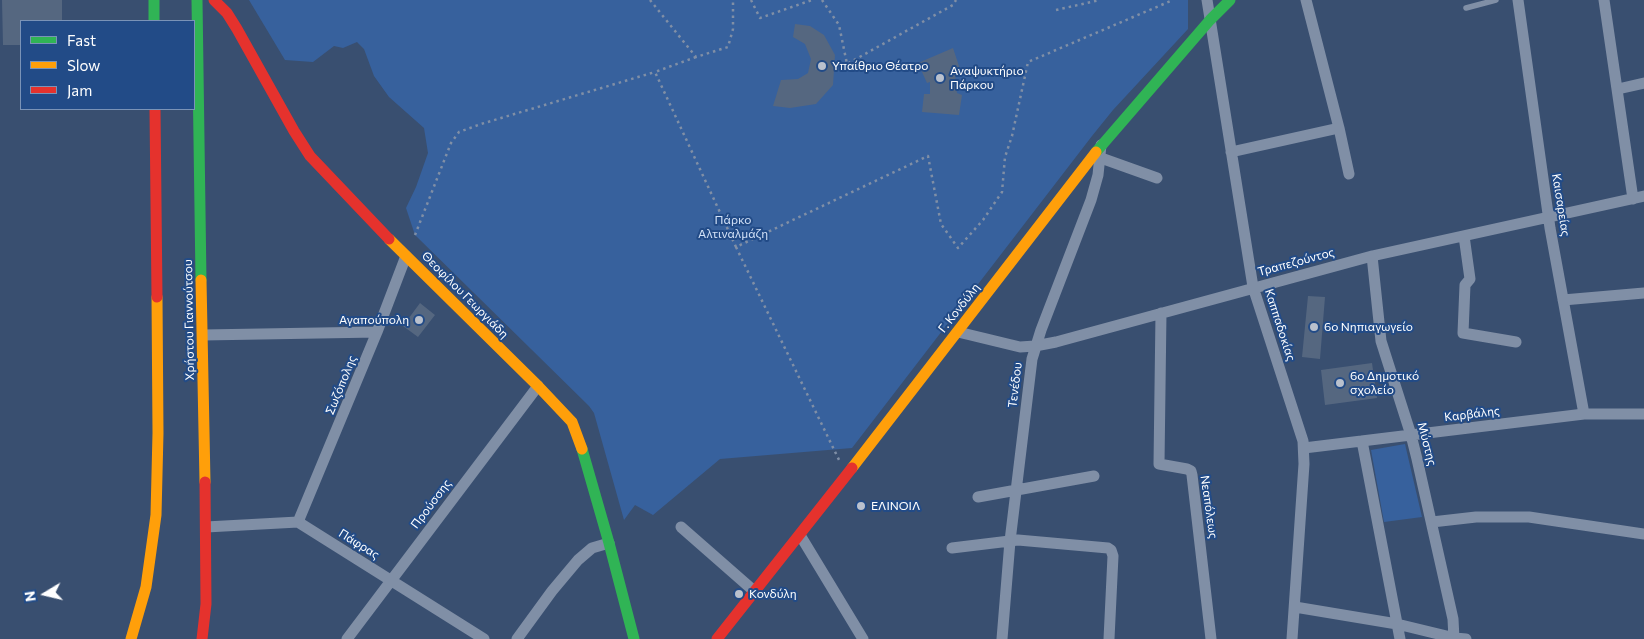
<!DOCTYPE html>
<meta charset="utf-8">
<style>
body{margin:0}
#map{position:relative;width:1644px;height:639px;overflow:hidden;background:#394f70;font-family:Commissioner,sans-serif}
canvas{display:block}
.legend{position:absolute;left:20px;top:20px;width:175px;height:90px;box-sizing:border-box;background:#224b87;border:1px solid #7a93b7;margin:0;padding:6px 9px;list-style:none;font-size:15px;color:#fff}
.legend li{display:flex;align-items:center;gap:10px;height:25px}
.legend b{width:25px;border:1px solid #7a93b7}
.north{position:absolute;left:20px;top:569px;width:50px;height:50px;-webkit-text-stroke:4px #224b87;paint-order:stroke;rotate:261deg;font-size:14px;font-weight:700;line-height:20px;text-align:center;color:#fff}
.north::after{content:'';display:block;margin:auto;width:18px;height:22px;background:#fff;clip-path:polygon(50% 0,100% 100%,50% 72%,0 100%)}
</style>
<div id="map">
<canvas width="1644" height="639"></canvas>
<ul class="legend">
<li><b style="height:6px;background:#30b455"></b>Fast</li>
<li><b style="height:6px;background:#ff9f0a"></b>Slow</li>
<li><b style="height:6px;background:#e5322d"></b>Jam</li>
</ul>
<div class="north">N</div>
</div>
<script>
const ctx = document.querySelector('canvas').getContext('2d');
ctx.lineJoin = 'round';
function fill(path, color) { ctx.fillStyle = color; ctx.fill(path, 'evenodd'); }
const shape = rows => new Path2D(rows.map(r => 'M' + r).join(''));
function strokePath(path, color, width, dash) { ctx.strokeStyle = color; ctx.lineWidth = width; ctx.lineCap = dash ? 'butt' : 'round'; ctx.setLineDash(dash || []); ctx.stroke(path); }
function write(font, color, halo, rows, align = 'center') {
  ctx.font = font + ' Commissioner,sans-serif'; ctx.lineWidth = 4; ctx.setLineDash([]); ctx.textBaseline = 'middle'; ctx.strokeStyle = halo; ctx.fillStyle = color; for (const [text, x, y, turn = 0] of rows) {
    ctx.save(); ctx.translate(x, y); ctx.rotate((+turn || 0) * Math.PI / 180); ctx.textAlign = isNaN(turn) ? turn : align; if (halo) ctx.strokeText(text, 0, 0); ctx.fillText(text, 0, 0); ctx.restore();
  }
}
fill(shape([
 [249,0,1188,0,1188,29,1113,110,1092,136,852,448,720,459,653,515,635,505,624,520,594,413,589,406,415,235,406,208,416,187,428,153,424,128,389,97,374,76,364,49,357,42,343,48,334,46,313,62,285,60],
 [1405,444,1422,517,1384,522,1371,450]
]), '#37619d');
fill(shape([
 [2,0,62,0,62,21,21,21,21,45,3,45],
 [795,24,810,26,824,35,835,55,833,85,816,104,790,108,773,106,781,80,798,79,808,73,811,59,805,44,793,37],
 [953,48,960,69,955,73,957,93,962,95,959,115,922,112,924,94,930,94,930,82,927,83,918,63],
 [1308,296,1325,297,1320,359,1302,357],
 [420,303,435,315,418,337,403,326],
 [1372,363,1377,398,1325,405,1321,370]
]), '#556780');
strokePath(shape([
 [650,0,696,57,728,47,733,29,733,0],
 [751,0,760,18,812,0],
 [822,0,839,25,847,64,953,5,956,0],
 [1056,10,1100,0],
 [696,57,655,72,736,247,928,156,941,224,958,248,983,220,1002,192,1005,157,1012,136,1028,62,1173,0],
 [415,235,451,143,459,132,481,124,655,72],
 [736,247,840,462]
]), '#808fa6', 2.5, [2.5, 4]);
strokePath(shape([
 [1466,8,1496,0]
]), '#808fa6', 5.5);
strokePath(shape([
 [1207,0,1253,287,1303,441,1304,464,1292,639],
 [1306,0,1339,128,1349,174],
 [1518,0,1550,228,1584,414],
 [1604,0,1633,199],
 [1618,89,1644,83],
 [1231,152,1339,128],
 [1101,158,1157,178],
 [1464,236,1470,279,1465,285,1463,333,1516,342],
 [1372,256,1381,341,1411,435,1417,459,1453,619,1454,639],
 [1563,300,1644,293],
 [1161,313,1159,464,1187,469,1191,471,1192,475,1211,639],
 [958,332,1020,347,1035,346,1056,342,1372,256,1644,196],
 [203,335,377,332],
 [1362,441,1400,639],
 [1304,448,1584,414,1644,414],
 [978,497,1094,476],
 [298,522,377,332,406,256],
 [1432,522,1476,517,1529,517,1644,534],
 [206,527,298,522,484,639],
 [681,527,754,591],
 [800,535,863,639],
 [952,548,1018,540,1108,548,1111,550,1113,556,1109,639],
 [1295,607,1397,624,1455,638,1466,639],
 [347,639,538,386],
 [517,639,552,591,578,560,592,548,609,543],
 [1002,639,1010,541,1032,359,1041,330,1091,200,1098,175,1101,145]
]), '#808fa6', 11);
strokePath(shape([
 [154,0,154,21],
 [197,0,201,280],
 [1096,152,1210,20,1230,0],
 [582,449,609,543,634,639]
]), '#30b455', 11);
strokePath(shape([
 [389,239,538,386,572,422,582,449],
 [201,280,205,482],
 [852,468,1096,152],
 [131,639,146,587,156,515,158,433,157,297]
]), '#ff9f0a', 11);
strokePath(shape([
 [214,0,227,13,237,29,294,131,310,156,389,239],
 [155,109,157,297],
 [202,639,206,604,205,482],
 [717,639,852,468]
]), '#e5322d', 11);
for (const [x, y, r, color] of [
 [822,66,5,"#bac1cd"],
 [940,78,5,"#bac1cd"],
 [419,320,5,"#bac1cd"],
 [1314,327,5,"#bac1cd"],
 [1340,383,5,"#bac1cd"],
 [861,506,5,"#bac1cd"],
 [739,594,5,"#bac1cd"]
]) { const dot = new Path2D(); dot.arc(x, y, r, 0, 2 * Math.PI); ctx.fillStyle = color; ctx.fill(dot); strokePath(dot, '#224b87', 2); }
write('12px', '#fff', '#224b87', [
 ["Υπαίθριο Θέατρο",832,66],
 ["Αναψυκτήριο",950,71],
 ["Πάρκου",950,85],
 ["Αγαπούπολη",409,320,"right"],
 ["6ο Νηπιαγωγείο",1324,327],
 ["6ο Δημοτικό",1350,376],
 ["σχολείο",1350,390],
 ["ΕΛΙΝΟΙΛ",871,506],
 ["Κονδύλη",749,594]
], 'left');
write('12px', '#fff', '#224b87', [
 ["Καισαρείας",1561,205,81],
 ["Τραπεζούντος",1296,262,-15],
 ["Θεοφίλου Γεωργιάδη",465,295,45],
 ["Γ. Κονδύλη",959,308,-52],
 ["Χρήστου Γιαννούτσου",189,320,-91],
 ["Καππαδοκίας",1280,325,72],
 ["Σωζόπολης",341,385,-68],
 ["Τενέδου",1015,385,-83],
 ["Καρβάλης",1472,414,-7],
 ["Μύστης",1427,444,75],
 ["Προύσσης",431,504,-53],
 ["Νεαπόλεως",1209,507,82],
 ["Πάφρας",359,544,32]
]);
write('12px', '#d2e1f7', '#224b87', [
 ["Πάρκο",733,220],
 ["Αλτιναλμάζη",733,234]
]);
</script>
